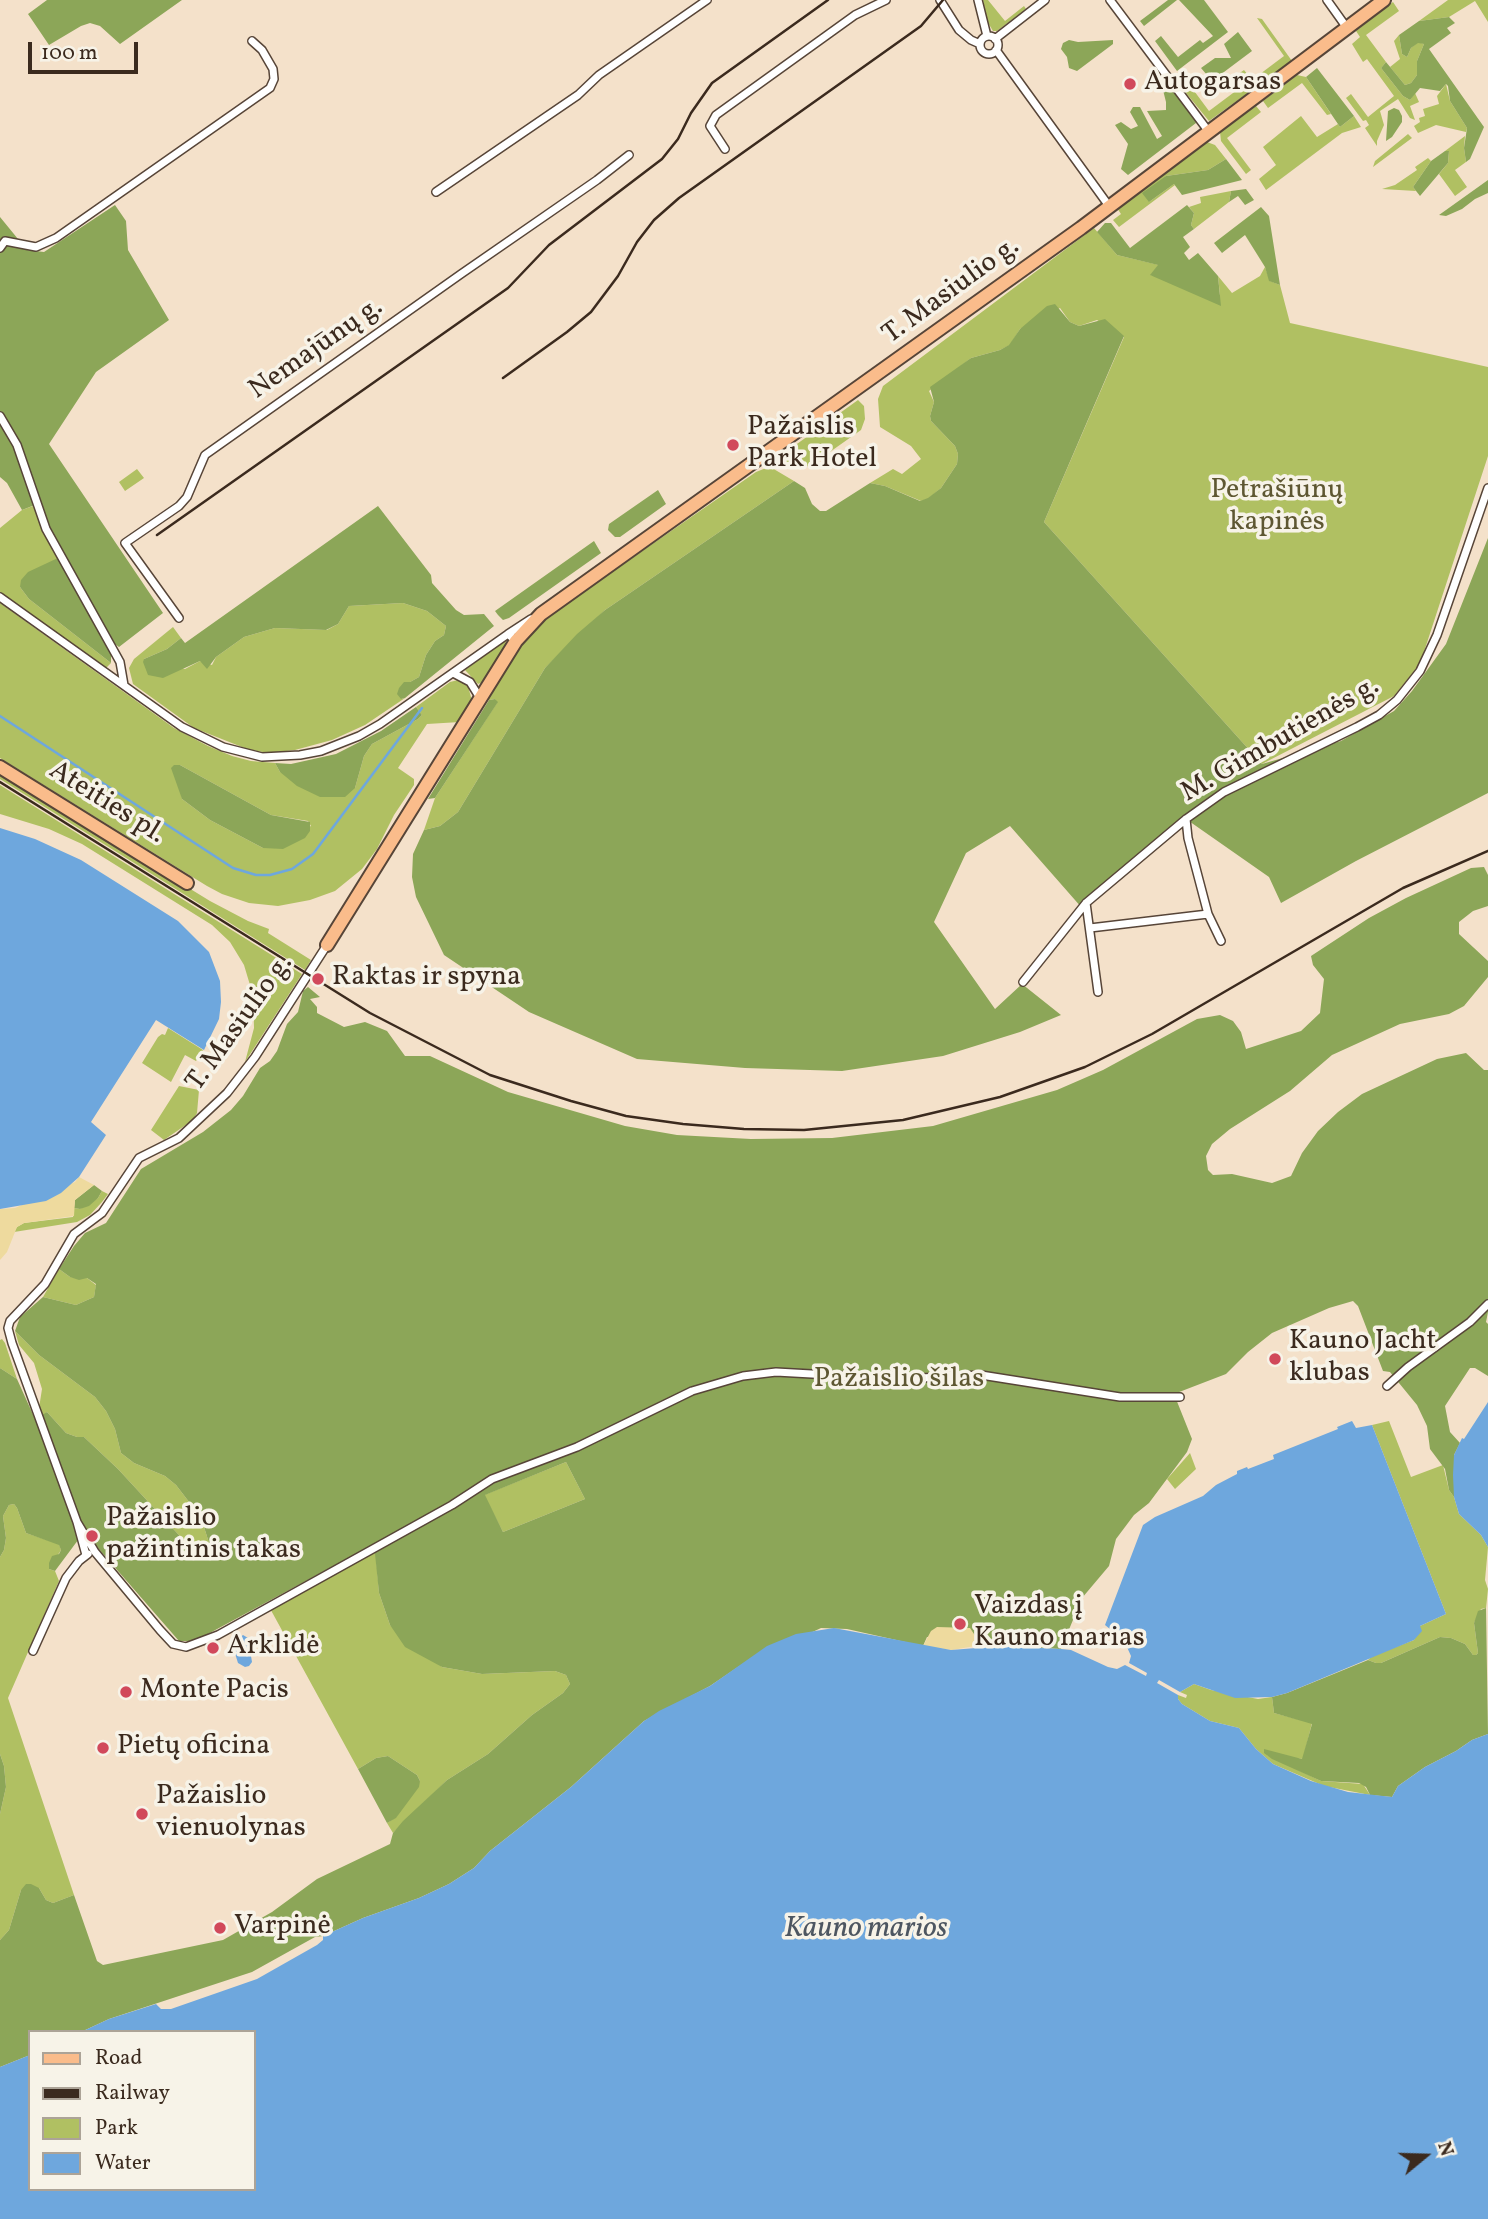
<!DOCTYPE html>
<meta charset="utf-8">
<style>
body{margin:0}
#map{position:relative;width:1488px;height:2219px;overflow:hidden;background:#f4e1ca;font-family:Vollkorn,serif}
canvas{display:block}
.legend{position:absolute;left:28px;top:2030px;width:228px;height:161px;box-sizing:border-box;background:#f7f3e8;border:2px solid #aca397;margin:0;padding:9px 12px;list-style:none;font-size:21px;color:#3b2a1e}
.legend li{display:flex;align-items:center;gap:14px;height:35px}
.legend b{width:35px;border:2px solid #aca397}
.north{position:absolute;left:1390px;top:2121px;width:70px;height:70px;-webkit-text-stroke:5px #f7f3e8;paint-order:stroke;rotate:71deg;font-size:19px;font-weight:700;line-height:28px;text-align:center;color:#3b2a1e}
.north::after{content:'';display:block;margin:auto;width:24px;height:32px;background:#3b2a1e;clip-path:polygon(50% 0,100% 100%,50% 72%,0 100%)}
.scale{position:absolute;left:28px;top:42px;width:110px;height:32px;box-sizing:border-box;border:4px solid #3b2a1e;border-top:0;padding-left:9px;font-size:21px;line-height:24px;white-space:nowrap;color:#3b2a1e;-webkit-text-stroke:5px #f7f3e8;paint-order:stroke}
</style>
<div id="map">
<canvas width="1488" height="2219"></canvas>
<ul class="legend">
<li><b style="height:9px;background:#fabc8b"></b>Road</li>
<li><b style="height:9px;background:#3b2a1e"></b>Railway</li>
<li><b style="height:19px;background:#b0c062"></b>Park</li>
<li><b style="height:19px;background:#6ea7dd"></b>Water</li>
</ul>
<div class="north">N</div>
<div class="scale">100 m</div>
</div>
<script>
const ctx = document.querySelector('canvas').getContext('2d');
ctx.lineJoin = 'round';
function fill(path, color) { ctx.fillStyle = color; ctx.fill(path, 'evenodd'); }
const shape = rows => new Path2D(rows.map(r => 'M' + r).join(''));
function strokePath(path, color, width, dash) { ctx.strokeStyle = color; ctx.lineWidth = width; ctx.lineCap = dash ? 'butt' : 'round'; ctx.setLineDash(dash || []); ctx.stroke(path); }
function write(font, color, halo, rows, align = 'center') {
  ctx.font = font + ' Vollkorn,serif'; ctx.lineWidth = 7; ctx.setLineDash([]); ctx.textBaseline = 'middle'; ctx.strokeStyle = halo; ctx.fillStyle = color; for (const [text, x, y, turn = 0] of rows) {
    ctx.save(); ctx.translate(x, y); ctx.rotate((+turn || 0) * Math.PI / 180); ctx.textAlign = isNaN(turn) ? turn : align; if (halo) ctx.strokeText(text, 0, 0); ctx.fillText(text, 0, 0); ctx.restore();
  }
}
fill(shape([
 [983,0,988,0,1005,21,1024,6,1026,9,997,31,993,31,987,21],
 [1448,0,1488,0,1488,22,1475,1,1449,17,1419,21],
 [1393,2,1399,11,1366,35,1386,62,1381,68,1403,96,1410,100,1415,93,1419,102,1410,106,1415,120,1410,118,1398,99,1380,111,1384,125,1377,141,1377,146,1365,128,1369,125,1366,120,1363,121,1346,98,1351,94,1368,117,1394,96,1367,59,1363,62,1352,44,1360,37,1356,31],
 [1257,18,1262,19,1292,61,1209,121,1177,82,1182,78,1186,80,1209,111,1241,87,1234,77,1244,70,1252,80,1284,56],
 [1399,35,1402,54,1407,57,1411,48,1418,42,1424,44,1417,61,1417,75,1411,83,1405,85,1390,67,1400,59,1394,41],
 [1297,75,1306,77,1331,114,1327,115,1302,83,1268,108,1263,101],
 [1446,84,1450,101,1467,128,1466,132,1436,125,1418,133,1414,126,1420,122,1419,118,1425,116,1423,109,1439,104,1437,96],
 [1256,106,1261,112,1227,138,1251,170,1246,174,1221,141,1220,132],
 [1301,116,1317,137,1338,124,1340,127,1354,116,1361,127,1342,133,1266,190,1259,179,1276,165,1263,147],
 [1408,134,1412,138,1373,167,1375,161],
 [1465,136,1464,148,1466,162,1455,170,1467,187,1455,196,1439,174,1448,163,1449,151,1445,151],
 [1207,142,1215,145,1226,159,1208,170,1166,176,1149,202,1174,184,1175,185,1119,227,1113,220,1121,214,1117,208],
 [1428,158,1431,161,1413,187,1416,191,1382,189,1395,185,1417,170,1415,167],
 [1231,191,1229,202,1194,229,1191,225,1194,213,1189,207,1201,203,1200,197],
 [1094,228,1117,255,1159,265,1151,275,1220,295,1218,276,1232,293,1260,276,1265,267,1270,281,1280,285,1290,323,1488,367,1488,456,1420,664,1394,696,1262,764,1044,522,1124,337,1097,320,1079,326,1070,322,1060,308,1020,329,1010,345,1000,350,971,358,929,391,934,402,930,416,931,421,955,446,958,454,957,464,941,488,928,499,921,501,885,486,870,483,893,469,902,474,921,459,911,446,880,427,878,399,883,386],
 [858,400,864,406,865,419,861,430,810,466,797,467,783,460,783,454],
 [766,468,772,468,794,481,605,610,545,668,458,812,440,826,424,830,435,798,497,703,495,699,489,700,487,697,526,638,543,620,756,472],
 [137,469,144,478,125,491,119,482],
 [33,506,60,557,20,587,29,599,111,663,106,668,0,593,0,528,22,510],
 [0,603,174,728,208,746,232,756,251,761,275,763,280,772,355,788,364,756,372,744,418,719,422,715,416,707,450,682,458,680,468,686,472,701,460,722,427,724,398,768,414,779,414,785,394,815,377,849,362,869,335,891,310,900,278,906,249,903,222,894,207,886,0,758],
 [180,765,271,815,308,821,311,826,263,848,210,820,182,799],
 [403,603,427,611,446,626,444,635,435,641,426,655,419,677,410,682,401,699,405,698,365,725,332,740,295,750,268,753,247,749,194,728,133,684,129,668,134,659,173,627,181,638,167,649,144,659,185,669,200,661,212,665,216,657,244,637,275,628,327,630,338,624,349,606],
 [503,641,506,641,505,646,483,682,478,684,465,670],
 [0,772,210,901,248,921,269,929,268,933,311,960,305,970,0,779],
 [0,785,302,974,245,1062,254,1028,253,995,244,965,230,942,212,925,82,844,49,829,0,814],
 [168,1028,203,1050,196,1061,185,1055,171,1082,142,1063,158,1037,162,1034,165,1035],
 [179,1086,199,1090,197,1113,193,1120,164,1140,151,1130],
 [102,1191,108,1194,102,1202,90,1215,77,1222,14,1232,17,1227,24,1223,73,1217,74,1208,80,1209,98,1198],
 [59,1269,70,1277,87,1278,96,1285,94,1297,76,1305,43,1297],
 [15,1331,39,1355,95,1397,106,1411,115,1429,121,1453,134,1463,165,1476,176,1485,196,1511,204,1527,210,1546,208,1552,202,1555,190,1547,118,1469,84,1437,77,1437,66,1433,47,1412,42,1416,39,1408,42,1389,34,1363,19,1345],
 [2,1339,5,1343,17,1379,0,1368,0,1340],
 [1389,1421,1411,1477,1443,1465,1449,1490,1454,1497,1459,1514,1481,1535,1488,1547,1485,1580,1488,1589,1486,1608,1481,1609,1474,1623,1478,1653,1476,1655,1473,1655,1465,1644,1451,1638,1440,1637,1381,1663,1376,1663,1368,1660,1372,1656,1414,1640,1420,1626,1446,1614,1372,1425],
 [1190,1453,1196,1469,1175,1489,1167,1479],
 [566,1462,585,1499,503,1532,484,1495],
 [14,1504,17,1508,26,1533,59,1544,61,1550,49,1569,55,1571,59,1581,8,1698,74,1895,53,1903,46,1900,39,1888,21,1890,9,1930,0,1940,0,1814,6,1787,4,1766,0,1754,0,1557,4,1550,6,1538,3,1516,9,1505],
 [375,1544,379,1593,390,1625,442,1667,482,1674,555,1671,566,1675,570,1684,563,1693,532,1715,488,1754,447,1780,393,1833,387,1823,396,1817,420,1781,417,1775,388,1756,376,1758,358,1769,267,1603],
 [1194,1684,1211,1690,1258,1699,1272,1697,1274,1713,1312,1723,1303,1759,1267,1755,1321,1781,1363,1784,1370,1795,1324,1786,1273,1764,1256,1749,1239,1728,1210,1721,1182,1704,1178,1699,1178,1695,1186,1698,1187,1695,1180,1692]
]), '#b0c062');
fill(shape([
 [47,0,182,0,120,44,100,26,90,23,81,26,49,45,28,14],
 [1168,0,1177,0,1144,26,1140,21],
 [1179,0,1204,0,1228,32,1177,71,1155,41,1161,36,1178,57,1200,40,1203,43,1213,36],
 [1449,17,1455,23,1447,28,1451,33,1429,49,1484,127,1470,159,1466,162,1464,148,1467,128,1450,101,1448,86,1446,84,1440,91,1420,88,1410,100,1403,96,1381,68,1386,62,1405,85,1411,83,1417,75,1417,61,1424,44,1418,43,1411,48,1407,57,1402,54,1399,35,1419,21],
 [1238,32,1252,51,1212,81,1201,68,1215,58,1231,58,1224,44],
 [1069,40,1078,42,1113,40,1113,44,1077,71,1069,68,1067,57,1061,49,1063,43],
 [1317,68,1354,116,1340,127,1306,77],
 [1168,82,1195,117,1196,123,1128,175,1121,169,1128,144,1115,125,1121,122,1131,129,1138,126,1130,112,1133,107,1140,107,1157,139,1162,136,1147,111,1166,110,1166,102,1162,86],
 [1394,108,1399,110,1402,116,1402,122,1392,137,1386,141,1388,111],
 [1445,151,1449,151,1448,163,1420,196,1413,187,1431,161],
 [1226,159,1242,180,1182,195,1174,184,1149,202,1142,193,1166,176,1208,170],
 [1488,180,1488,193,1475,199,1462,209,1446,216,1439,215],
 [1246,189,1254,200,1245,205,1238,196,1229,202,1231,191],
 [115,205,126,221,128,250,169,320,96,372,49,444,163,613,119,647,115,644,52,532,40,503,22,510,7,483,0,477,0,217,27,250,44,252],
 [1187,205,1194,213,1191,225,1194,229,1183,237,1190,247,1184,253,1189,260,1198,253,1218,276,1221,306,1150,275,1158,265,1117,255,1097,232,1105,223,1111,223,1130,248],
 [1261,207,1269,216,1280,285,1269,281,1265,267,1245,235,1222,253,1214,243],
 [1055,304,1070,322,1079,326,1105,319,1124,336,1044,522,1262,764,1341,741,1394,711,1412,691,1446,644,1488,538,1488,793,1356,861,1281,903,1269,877,1186,819,1082,908,1010,826,966,853,934,922,995,1009,1022,984,1061,1015,1020,1032,943,1056,842,1071,745,1068,637,1059,529,1012,444,955,416,897,412,877,413,854,424,830,440,826,458,812,545,668,577,634,605,610,794,481,805,488,812,504,820,511,826,511,870,483,885,486,920,501,928,498,941,488,957,464,958,454,955,446,931,421,930,416,934,402,930,387,971,358,1000,350,1009,345,1020,329,1047,306],
 [658,490,666,504,620,537,615,537,608,530,609,524],
 [378,506,431,575,432,583,456,610,464,615,484,614,494,626,405,698,401,699,397,694,399,688,404,682,410,682,419,677,426,655,435,641,444,635,446,626,427,611,403,603,349,606,338,624,326,630,275,628,244,637,216,657,207,669,200,661,163,678,148,675,143,662,144,659,167,649,181,638,185,643],
 [594,541,601,553,509,618,503,620,498,615,495,611],
 [60,557,93,616,111,655,111,663,29,599,20,587,21,580,28,572],
 [495,699,498,702,435,798,428,799,489,700],
 [416,707,422,715,418,719,372,744,364,756,355,788,345,797,320,797,297,786,280,772,275,763,291,764,336,754,381,731],
 [174,765,180,765,271,815,310,822,310,831,305,838,283,849,263,848,210,820,182,799,171,768],
 [1484,867,1488,875,1488,906,1473,911,1459,922,1459,934,1488,961,1488,977,1464,1006,1449,1014,1400,1024,1332,1055,1290,1091,1230,1129,1212,1144,1206,1156,1208,1170,1213,1175,1232,1174,1272,1183,1291,1176,1302,1153,1318,1131,1338,1112,1362,1094,1437,1059,1466,1053,1484,1070,1488,1070,1488,1312,1486,1322,1488,1324,1488,1376,1475,1368,1470,1368,1445,1406,1450,1432,1460,1443,1454,1455,1454,1497,1449,1490,1445,1469,1430,1449,1427,1426,1417,1405,1390,1372,1383,1371,1358,1306,1353,1301,1329,1308,1272,1333,1248,1352,1226,1374,1174,1394,1192,1439,1187,1452,1149,1503,1134,1515,1116,1539,1109,1566,1082,1598,1061,1649,1003,1646,975,1646,976,1637,927,1637,923,1646,847,1629,821,1628,738,1667,710,1686,644,1721,571,1787,490,1851,474,1868,449,1884,419,1898,363,1918,323,1936,315,1937,252,1972,109,2019,81,2032,30,2032,30,2055,0,2067,0,1940,9,1930,21,1890,26,1884,31,1884,39,1888,46,1900,53,1903,74,1895,97,1961,103,1965,223,1940,272,1912,317,1879,390,1844,393,1833,403,1821,447,1780,488,1754,532,1715,563,1693,570,1684,566,1675,555,1671,482,1674,442,1667,405,1647,390,1625,379,1593,374,1544,195,1641,179,1641,84,1532,55,1571,49,1569,49,1563,52,1556,59,1554,61,1550,59,1545,26,1533,17,1508,14,1504,9,1505,3,1516,6,1538,4,1550,0,1557,0,1368,17,1379,35,1419,47,1412,66,1433,77,1437,84,1437,118,1469,190,1547,202,1555,208,1552,210,1546,204,1527,196,1511,176,1485,165,1476,134,1463,121,1453,115,1429,106,1411,95,1397,39,1355,15,1331,20,1317,43,1297,76,1305,94,1297,96,1284,87,1278,79,1280,70,1277,59,1269,74,1246,85,1233,106,1223,141,1169,203,1132,231,1110,243,1096,260,1068,270,1061,277,1051,287,1024,298,1012,303,991,308,987,320,997,310,999,317,1007,317,1013,344,1027,365,1022,387,1031,405,1056,430,1056,508,1092,625,1126,677,1135,751,1139,832,1138,933,1126,1057,1090,1103,1070,1197,1019,1220,1015,1233,1021,1241,1032,1246,1049,1301,1031,1320,1013,1324,979,1313,965,1311,956,1369,918,1406,898,1471,868],
 [566,1462,585,1499,503,1532,485,1495],
 [94,1185,102,1191,98,1198,89,1206,80,1209,74,1208,75,1200],
 [1486,1608,1488,1734,1472,1740,1456,1751,1425,1767,1398,1786,1392,1797,1370,1795,1366,1787,1359,1783,1321,1781,1272,1759,1264,1753,1264,1749,1302,1759,1312,1724,1274,1713,1272,1697,1287,1693,1368,1660,1376,1663,1381,1663,1440,1637,1451,1638,1465,1644,1473,1655,1476,1655,1478,1653,1474,1623,1478,1611],
 [0,1754,4,1766,6,1787,0,1814],
 [388,1756,417,1775,420,1781,419,1787,396,1818,387,1823,358,1769,376,1758]
]), '#8ca658');
fill(shape([
 [79,1177,94,1185,75,1200,74,1216,24,1223,17,1227,7,1252,0,1260,0,1209,15,1208,75,1182],
 [937,1627,970,1628,976,1637,975,1646,952,1650,923,1646,931,1631]
]), '#eeda9e');
fill(shape([
 [0,828,35,839,81,860,178,921,209,952,220,981,221,1002,219,1019,204,1050,156,1020,91,1122,106,1135,79,1177,61,1193,46,1201,0,1209],
 [1488,1402,1488,1547,1481,1535,1459,1514,1454,1497,1453,1475,1454,1455,1462,1438,1464,1439],
 [1352,1421,1356,1428,1372,1425,1446,1614,1420,1626,1422,1631,1414,1640,1287,1693,1272,1697,1235,1698,1194,1684,1180,1692,1159,1680,1157,1683,1178,1695,1178,1699,1182,1704,1210,1721,1239,1728,1256,1749,1273,1764,1311,1781,1348,1792,1392,1797,1398,1786,1425,1767,1456,1751,1472,1740,1488,1734,1488,2219,0,2219,0,2067,30,2055,30,2189,254,2189,254,2032,81,2032,109,2019,156,2004,161,2009,171,2009,257,1979,317,1945,323,1940,323,1936,363,1918,419,1898,449,1884,474,1868,490,1851,571,1787,644,1721,659,1711,710,1686,767,1646,796,1634,834,1628,951,1650,1002,1646,1061,1649,1071,1650,1108,1667,1117,1669,1125,1665,1146,1676,1147,1673,1129,1663,1131,1656,1126,1645,1120,1637,1105,1625,1143,1525,1155,1517,1203,1496,1216,1485,1237,1474,1237,1471,1247,1467,1248,1469,1274,1459,1273,1455,1338,1429,1337,1427],
 [243,1635,248,1638,252,1662,249,1666,245,1667,238,1663,233,1647,235,1641]
]), '#6ea7dd');
strokePath(shape([
 [0,716,233,868,256,875,270,875,292,869,313,854,422,708]
]), '#6ea7dd', 2.5);
const street = shape([
 [940,0,959,30,971,40,980,44],
 [978,0,987,36],
 [1110,0,1209,132],
 [1327,0,1347,28],
 '980 45a9 9 0 1 1 18 0a9 9 0 1 1-18 0Z',
 [995,39,1045,0],
 [996,50,1109,206],
 [725,149,710,126,716,115,855,15,886,0],
 [436,192,578,95,599,75,707,0],
 [0,248,5,241,36,247,56,238,270,88,274,79,273,69,262,50,252,41],
 [0,416,17,445,46,529,120,662,124,685],
 [0,597,182,727,223,747,262,757,300,755,321,751,359,736,380,724,508,634,516,641],
 [179,618,125,543,179,506,187,497,205,455,461,274,597,180,629,155],
 [508,634,531,619],
 [453,673,470,682,480,698],
 [1186,819,1188,838,1208,914,1221,941],
 [1086,903,1098,992],
 [1090,928,1208,914],
 [1023,982,1086,903,1186,819,1224,792,1357,727,1379,715,1397,700,1420,671,1437,635,1488,488],
 [1387,1386,1408,1367,1470,1322,1488,1304],
 [77,1522,95,1552,160,1630,173,1644,186,1647,218,1635,452,1505,492,1479,577,1447,692,1391,743,1376,776,1372,901,1379,981,1375,1120,1397,1180,1397],
 [86,1555,77,1522,12,1343,8,1328,10,1321,45,1284,74,1234,102,1213,139,1158,179,1138,227,1093,255,1057,327,945],
 [33,1651,66,1578,79,1561,88,1554]
]);
const primary = shape([
 [0,767,187,883],
 [327,945,516,641,541,614,1081,228,1384,0]
]);
strokePath(street, '#574538', 10);
strokePath(primary, '#574538', 16);
strokePath(street, '#fff', 7);
strokePath(primary, '#fabc8b', 12);
strokePath(shape([
 [503,378,567,332,591,312,618,276,637,242,654,220,679,198,921,26,943,0],
 [157,535,508,288,549,245,662,159,678,139,691,113,712,83,828,0],
 [0,782,370,1013,490,1075,571,1101,626,1116,683,1124,744,1129,804,1130,903,1120,1000,1097,1085,1067,1152,1034,1403,888,1488,851]
]), '#3b2a1e', 2.5);
for (const [x, y, r, color] of [
 [1130,84,7,"#d1495b"],
 [733,445,7,"#d1495b"],
 [318,979,7,"#d1495b"],
 [1275,1359,7,"#d1495b"],
 [92,1536,7,"#d1495b"],
 [960,1624,7,"#d1495b"],
 [213,1648,7,"#d1495b"],
 [126,1692,7,"#d1495b"],
 [103,1748,7,"#d1495b"],
 [142,1814,7,"#d1495b"],
 [220,1928,7,"#d1495b"]
]) { const dot = new Path2D(); dot.arc(x, y, r, 0, 2 * Math.PI); ctx.fillStyle = color; ctx.fill(dot); strokePath(dot, '#f7f3e8', 2.5); }
write('28px', '#3b2a1e', '#f7f3e8', [
 ["Autogarsas",1144,84],
 ["Pažaislis",747,429],
 ["Park Hotel",747,461],
 ["Raktas ir spyna",332,979],
 ["Kauno Jacht",1289,1343],
 ["klubas",1289,1375],
 ["Pažaislio",106,1520],
 ["pažintinis takas",106,1552],
 ["Vaizdas į",974,1608],
 ["Kauno marias",974,1640],
 ["Arklidė",227,1648],
 ["Monte Pacis",140,1692],
 ["Pietų oficina",117,1748],
 ["Pažaislio",156,1798],
 ["vienuolynas",156,1830],
 ["Varpinė",234,1928]
], 'left');
write('28px', '#3b2a1e', '#f7f3e8', [
 ["T. Masiulio g.",952,292,-36],
 ["Nemajūnų g.",317,350,-35],
 ["M. Gimbutienės g.",1281,741,-30],
 ["Ateities pl.",106,804,32],
 ["T. Masiulio g.",241,1024,-54]
]);
write('28px', '#5e5732', '#f7f3e8', [
 ["Petrašiūnų",1277,492],
 ["kapinės",1277,524],
 ["Pažaislio šilas",899,1381]
]);
write('italic 30px', '#4d5661', '#f7f3e8', [
 ["Kauno marios",866,1930]
]);
</script>
